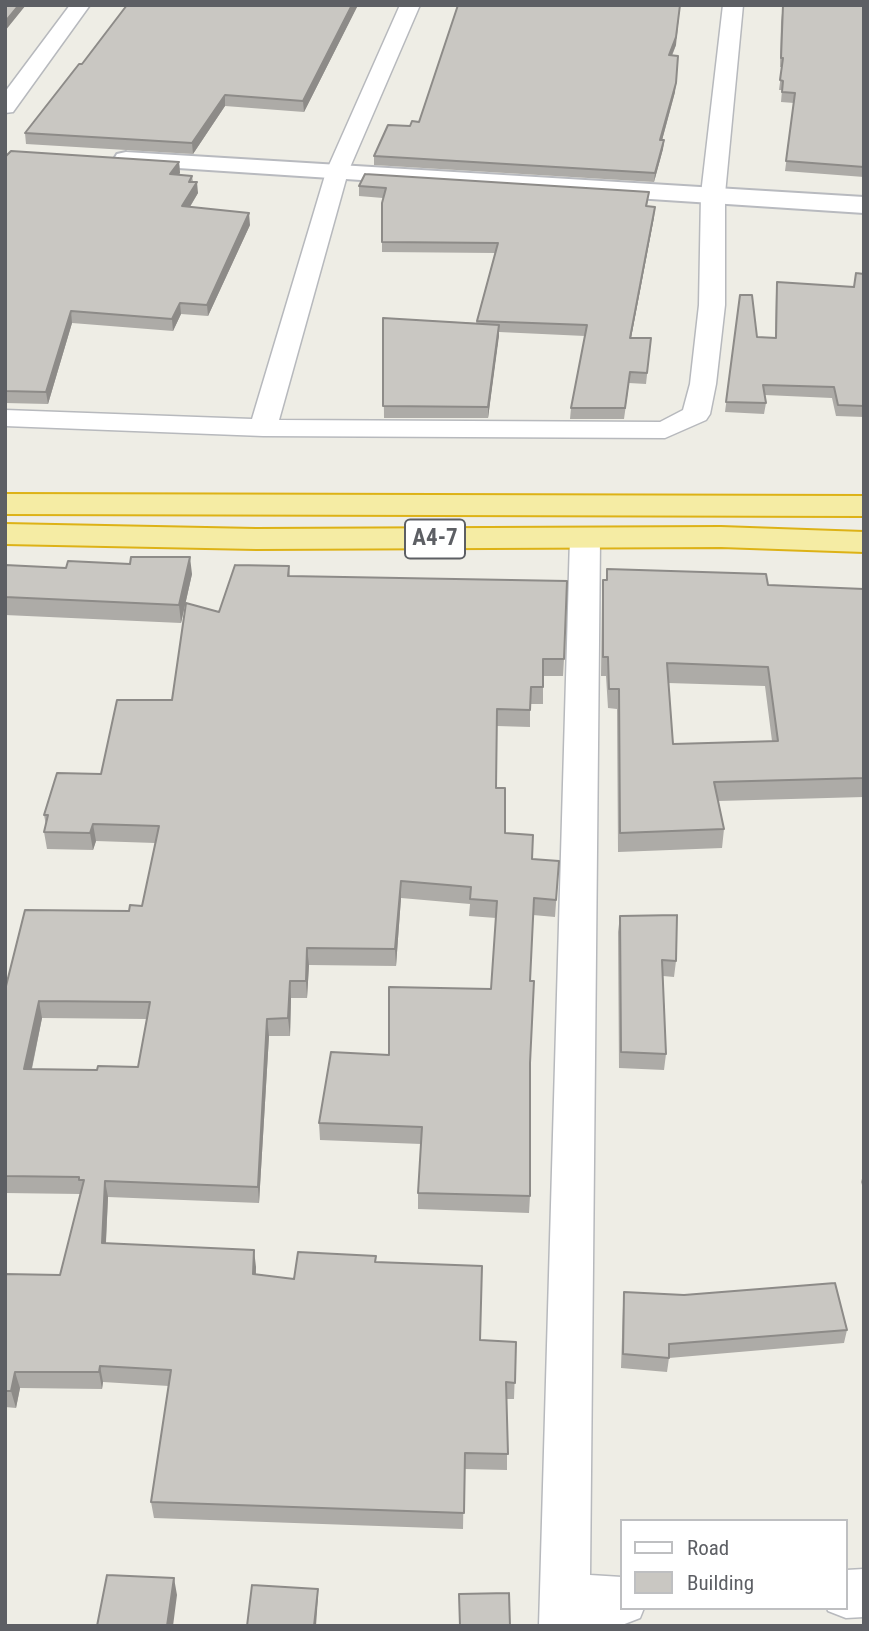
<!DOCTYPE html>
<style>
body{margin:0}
#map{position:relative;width:869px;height:1631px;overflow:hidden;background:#eeede5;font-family:"Roboto Condensed",sans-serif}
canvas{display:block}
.frame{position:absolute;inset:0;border:7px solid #5d5f64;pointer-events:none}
.legend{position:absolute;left:620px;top:1519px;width:228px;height:91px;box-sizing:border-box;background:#fff;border:2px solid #bebfc1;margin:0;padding:9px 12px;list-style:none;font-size:21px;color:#5d5f64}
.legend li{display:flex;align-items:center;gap:14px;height:35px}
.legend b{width:35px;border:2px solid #bebfc1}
</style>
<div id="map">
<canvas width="869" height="1631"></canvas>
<div class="frame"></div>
<ul class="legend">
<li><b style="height:9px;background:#fff"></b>Road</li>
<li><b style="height:19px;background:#c9c7c2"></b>Building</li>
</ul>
</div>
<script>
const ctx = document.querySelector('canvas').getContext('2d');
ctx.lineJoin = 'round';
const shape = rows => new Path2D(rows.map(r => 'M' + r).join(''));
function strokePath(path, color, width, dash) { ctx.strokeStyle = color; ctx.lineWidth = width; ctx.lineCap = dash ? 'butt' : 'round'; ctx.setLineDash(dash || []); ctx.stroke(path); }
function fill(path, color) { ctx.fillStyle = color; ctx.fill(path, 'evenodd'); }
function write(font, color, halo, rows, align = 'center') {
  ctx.font = font + ' "Roboto Condensed",sans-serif'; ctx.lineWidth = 7; ctx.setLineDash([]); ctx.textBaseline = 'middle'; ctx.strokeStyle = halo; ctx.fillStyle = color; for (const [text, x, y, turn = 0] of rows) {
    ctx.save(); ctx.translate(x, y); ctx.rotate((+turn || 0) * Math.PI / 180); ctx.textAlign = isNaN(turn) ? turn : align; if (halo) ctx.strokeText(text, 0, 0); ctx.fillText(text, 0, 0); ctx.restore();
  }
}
const minor = shape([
 [70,5,90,5,13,112,5,113,5,92,70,5],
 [400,5,420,5,348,172,279,420,660,422,683,410,690,384,699,305,701,194,723,5,743,5,725,194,725,305,716,384,710,414,706,420,665,438,263,436,5,426,5,410,252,419,326,172,400,5],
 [585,529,595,532,600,538,590,1575,622,1577,622,1608,644,1608,640,1618,622,1625,539,1626,570,538,575,532,585,529],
 [864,1569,864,1617,846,1618,828,1611,827,1608,846,1608,846,1570,864,1569]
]);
const secondary = shape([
 [126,152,864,197,864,213,117,164,114,159,117,154,126,152]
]);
const trunk = shape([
 [5,494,864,496,864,516,5,514,5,494],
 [5,524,256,529,721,527,864,532,864,552,721,547,256,549,5,544,5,524]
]);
strokePath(minor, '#b7b9bd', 3);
strokePath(secondary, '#b8babf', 4);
strokePath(trunk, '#ddb216', 4);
fill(minor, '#fff');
fill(secondary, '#fff');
fill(trunk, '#f5eca4');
fill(shape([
 [127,5,358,5,304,112,225,106,193,154,26,144,25,133,82,64],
 [783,5,864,5,864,177,785,171,794,103,781,102,782,90,779,90,782,67,780,67,781,22],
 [676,45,672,56,675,92,662,140,664,140,663,149,654,182,374,165,374,156,410,126,419,122],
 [5,157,179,162,180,173,178,175,192,176,193,182,198,193,190,207,250,225,208,316,181,314,173,331,72,323,48,404,5,403],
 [359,186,649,192,647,206,654,217,631,338,651,338,646,384,629,383,624,419,570,419,571,408,585,336,499,332,488,418,384,418,383,318,476,323,495,253,382,252,382,203,383,198,359,196],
 [864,274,864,417,836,416,832,398,765,395,766,403,764,414,725,412,740,295,757,337,775,338,776,292,777,282,854,287],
 [5,565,192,574,181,623,5,615],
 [289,566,290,576,564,659,563,676,543,676,543,704,530,704,530,727,497,726,496,788,505,833,532,859,559,861,555,917,533,915,530,981,530,1196,529,1213,418,1209,418,1193,421,1144,320,1140,319,1123,389,1055,491,989,496,918,469,916,470,904,401,898,396,966,309,965,307,998,291,998,290,1036,269,1036,259,1203,108,1197,106,1243,256,1267,256,1274,294,1279,376,1262,480,1340,516,1342,514,1399,507,1399,507,1470,464,1469,463,1529,154,1518,151,1502,169,1386,103,1382,102,1389,20,1388,16,1408,5,1407,5,1274,60,1275,80,1194,5,1193,5,990,129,911,142,906,155,843,96,841,93,850,47,849,44,832,46,825,44,815,101,774,172,700,219,612],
 [42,1018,147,1019,138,1067,97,1070,32,1069],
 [607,569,768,585,864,589,864,797,718,801,724,829,722,848,618,852,617,709,608,708,606,676,601,676,602,599,603,580,606,580],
 [668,683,765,686,772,741,673,744],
 [620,916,676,961,674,977,663,976,666,1054,664,1070,619,1068,618,932],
 [864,1172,864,1191,861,1182],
 [624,1292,847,1330,844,1343,669,1358,667,1372,621,1368,623,1306]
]), '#adaba7');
fill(shape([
 [19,5,26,5,5,31,5,22],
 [352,5,358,5,304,112,303,101],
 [680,5,676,45,668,64,669,55],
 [676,83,675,92,660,148,660,140],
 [225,95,225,106,193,154,192,143],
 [664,140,663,149,654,182,655,173],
 [179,162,180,173,171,185,170,174],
 [197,182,198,193,183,218,182,206],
 [655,207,654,217,629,348,630,338],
 [249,213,250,225,208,316,207,305],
 [180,303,181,314,173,331,172,319],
 [71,311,72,323,48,404,46,392],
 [499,325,499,336,488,418,488,407],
 [190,557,192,574,181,623,179,605],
 [93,824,96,841,93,850,90,833],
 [401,881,401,898,396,966,395,949],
 [307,948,309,965,307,998,306,981],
 [290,981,291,998,290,1036,288,1018],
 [39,1001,42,1018,28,1086,24,1069],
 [267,1019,269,1036,259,1203,258,1187],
 [105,1181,108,1197,105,1259,102,1243],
 [254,1250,256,1267,255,1291,253,1274],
 [100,1366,103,1382,102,1389,99,1372],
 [15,1372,20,1388,16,1408,11,1391],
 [174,1578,177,1595,173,1626,167,1626],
 [318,1589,318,1597,316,1626,314,1626]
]), '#8d8b88');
const building = shape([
 [5,5,19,5,5,22,5,5],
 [127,5,352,5,303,101,225,95,192,143,25,133,79,64,82,64,127,5],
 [458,5,680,5,676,37,669,55,678,56,676,83,660,140,664,140,655,173,374,156,388,125,410,126,412,121,419,122,458,5],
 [783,5,864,5,864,167,786,161,795,93,782,92,783,81,780,80,783,58,781,58,783,5],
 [11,151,179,162,170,174,192,176,189,182,197,182,182,206,249,213,207,305,180,303,172,319,71,311,46,392,5,391,5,157,11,151],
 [365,174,649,192,646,206,655,207,630,338,651,338,647,373,630,372,625,408,571,408,587,325,477,321,498,243,382,242,382,203,386,188,359,186,365,174],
 [856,273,864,274,864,406,838,405,834,387,763,385,766,403,726,402,740,295,752,295,757,337,776,338,777,282,854,287,856,273],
 [383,318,499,325,488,407,383,406,383,318],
 [131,557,190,557,179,605,5,597,5,565,66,568,68,561,130,564,131,557],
 [235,565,289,566,288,576,567,581,564,659,543,659,543,687,531,687,530,710,497,709,496,788,505,788,505,833,533,835,532,859,559,861,556,900,534,898,530,981,534,981,530,1063,530,1196,418,1193,422,1127,319,1123,331,1052,389,1055,389,987,491,989,497,901,470,899,471,887,401,881,395,949,307,948,306,981,290,981,288,1018,267,1019,258,1187,105,1181,102,1243,254,1250,253,1274,294,1279,298,1252,376,1256,375,1262,482,1266,480,1340,516,1342,515,1383,506,1382,508,1454,465,1453,464,1513,151,1502,171,1370,100,1366,99,1372,15,1372,11,1391,5,1391,5,1274,60,1275,84,1180,79,1180,79,1177,5,1176,5,990,25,910,129,911,130,905,142,906,159,826,93,824,90,833,44,832,48,815,44,815,57,773,101,774,117,700,172,700,186,603,219,612,235,565],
 [39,1001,150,1002,138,1067,98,1066,97,1070,24,1069,39,1001],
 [607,569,766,574,768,585,864,589,864,778,714,782,724,829,620,833,619,689,609,689,608,657,603,657,603,580,607,580,607,569],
 [667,663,768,667,778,741,673,744,667,663],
 [677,915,676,961,662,960,666,1054,621,1052,620,916,677,915],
 [835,1283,847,1330,669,1344,669,1358,623,1354,624,1292,684,1295,835,1283],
 [107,1575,174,1578,167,1626,97,1626,107,1575],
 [252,1585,318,1589,314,1626,247,1626,252,1585],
 [509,1593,510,1626,460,1626,459,1594,509,1593]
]);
fill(building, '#c9c7c2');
strokePath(building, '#8d8b88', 2);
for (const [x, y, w] of [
 [435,539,60]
]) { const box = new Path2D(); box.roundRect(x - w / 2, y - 19.5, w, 39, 5); ctx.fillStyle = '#fff'; ctx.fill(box); strokePath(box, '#5d5f64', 2); }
write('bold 23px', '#5d5f64', null, [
 ["A4-7",435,539]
]);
</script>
